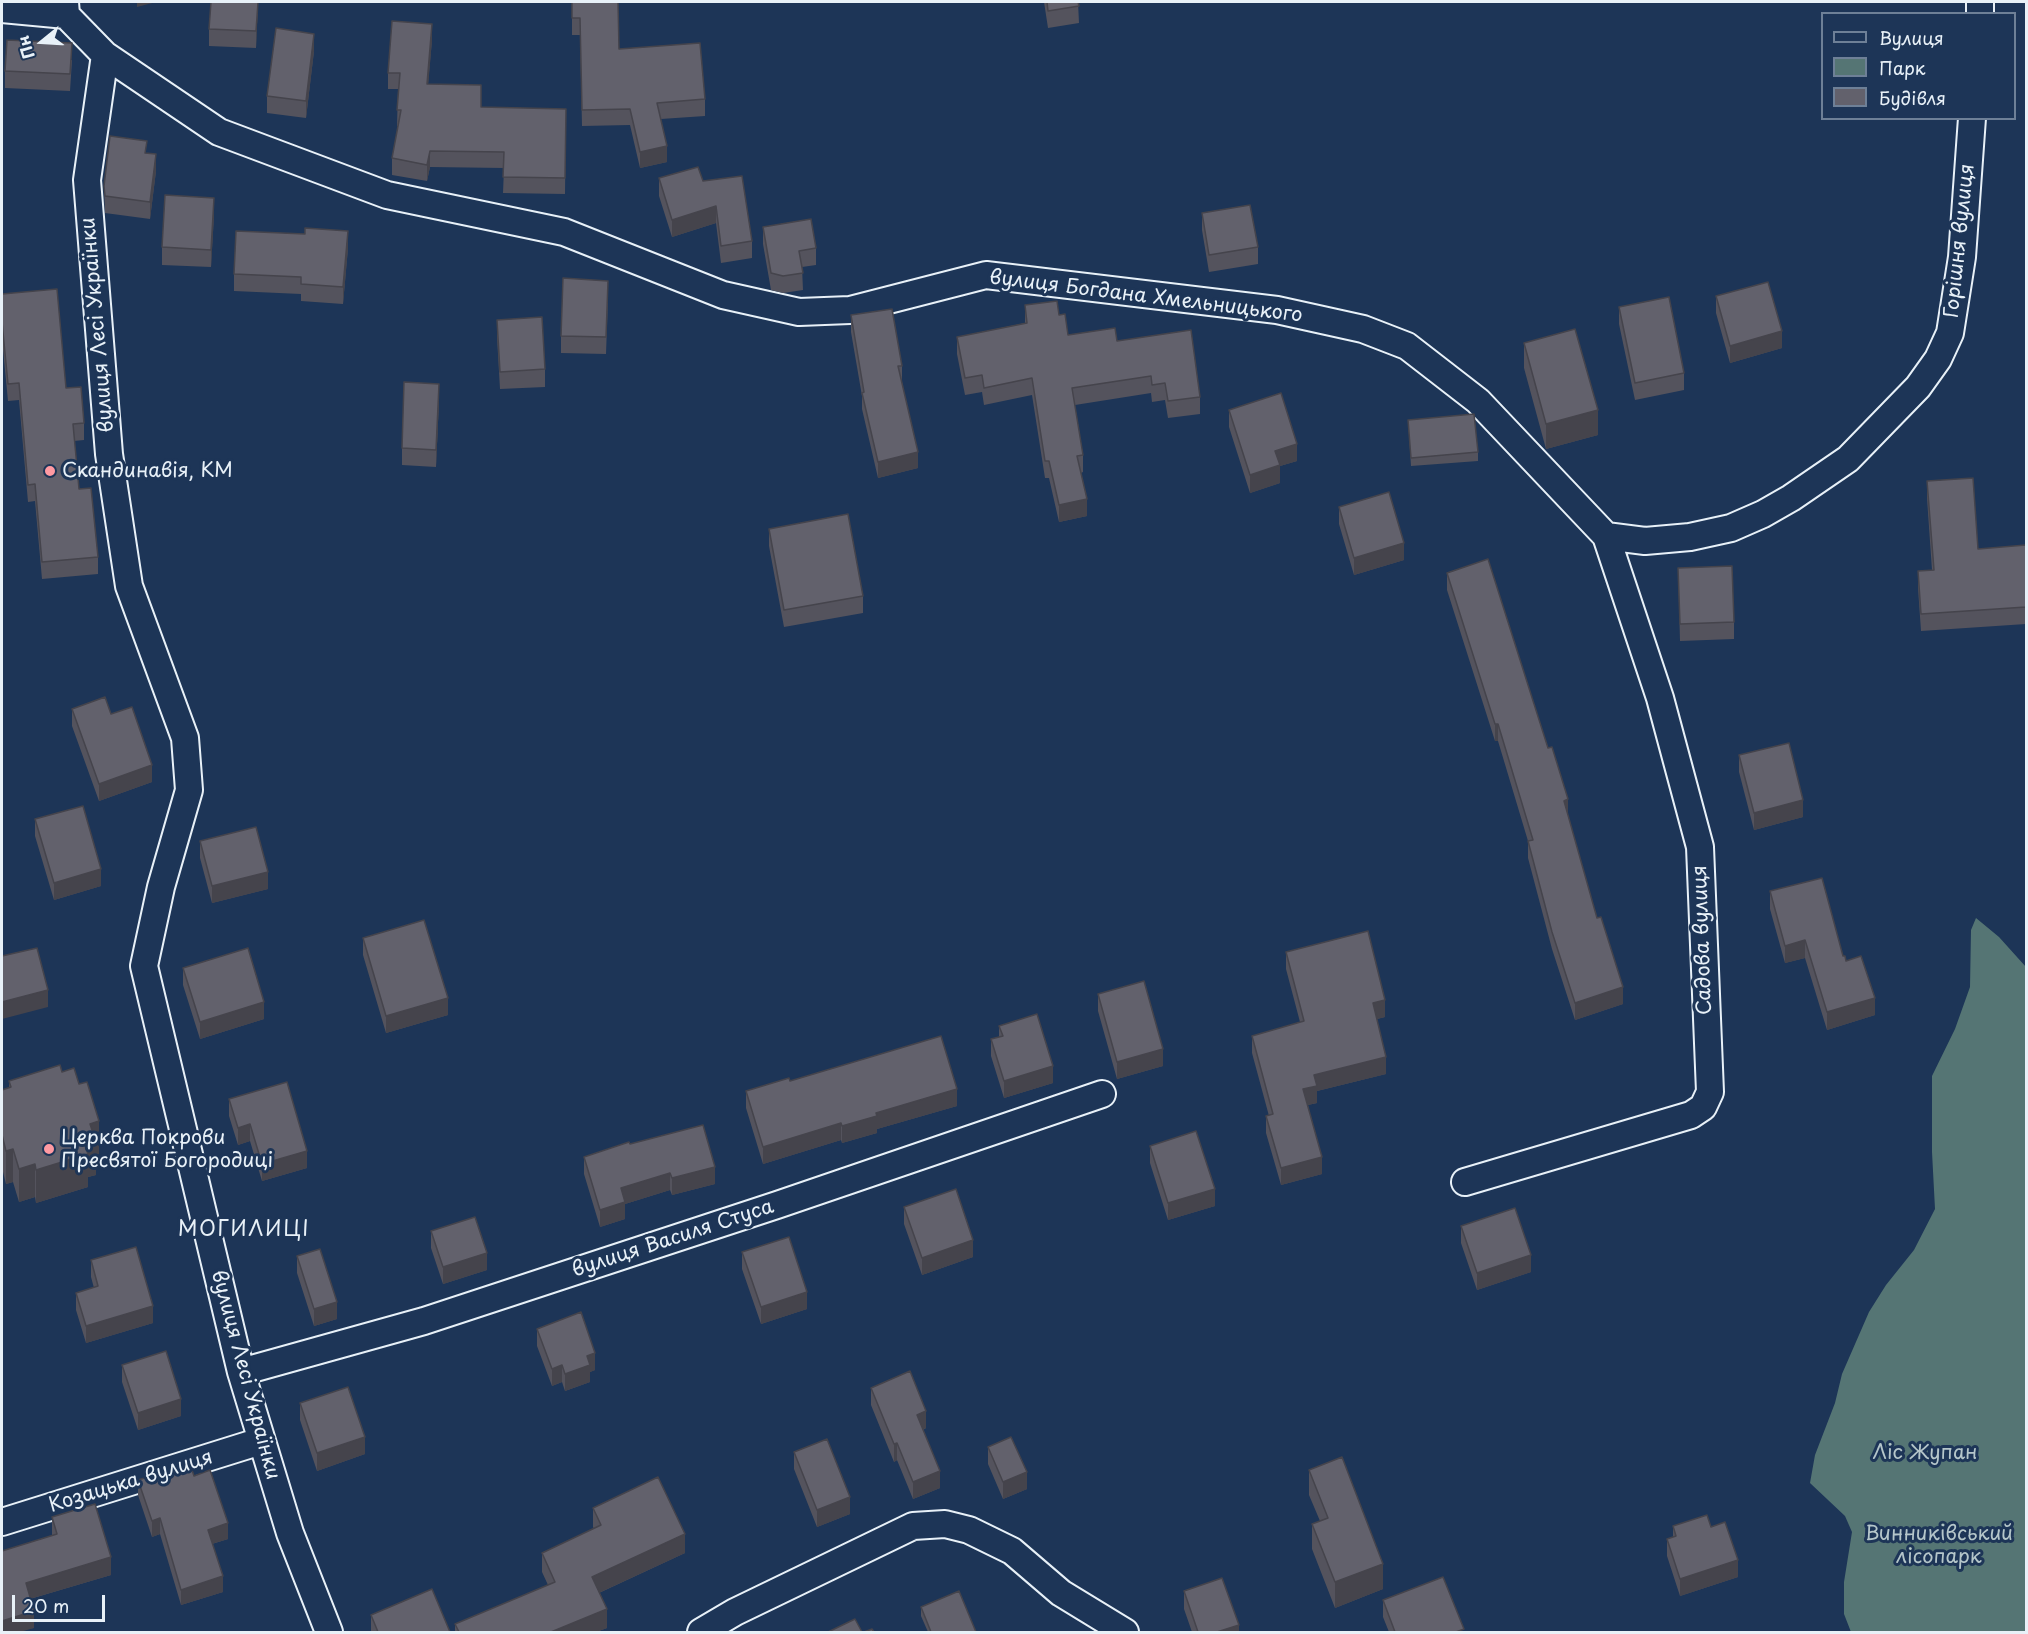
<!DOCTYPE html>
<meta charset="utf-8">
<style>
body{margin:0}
#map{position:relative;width:2028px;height:1634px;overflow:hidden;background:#1d3557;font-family:"Playpen Sans",sans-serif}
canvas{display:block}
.frame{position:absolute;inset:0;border:3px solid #e8f1f8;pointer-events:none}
.legend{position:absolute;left:1821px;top:12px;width:195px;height:108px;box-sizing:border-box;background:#1d3557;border:2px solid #6e8097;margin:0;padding:8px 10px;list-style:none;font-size:18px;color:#e8f1f8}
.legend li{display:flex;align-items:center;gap:12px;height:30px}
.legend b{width:30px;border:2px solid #6e8097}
.north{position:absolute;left:12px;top:12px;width:60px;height:60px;-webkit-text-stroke:4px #1d3557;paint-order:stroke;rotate:252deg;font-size:16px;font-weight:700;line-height:24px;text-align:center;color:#e8f1f8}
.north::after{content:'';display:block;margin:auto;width:21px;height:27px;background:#e8f1f8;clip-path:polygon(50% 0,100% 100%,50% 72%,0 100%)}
.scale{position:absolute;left:12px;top:1595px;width:93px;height:27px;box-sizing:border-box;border:3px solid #e8f1f8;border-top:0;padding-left:8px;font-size:18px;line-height:21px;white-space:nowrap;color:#e8f1f8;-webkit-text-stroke:4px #1d3557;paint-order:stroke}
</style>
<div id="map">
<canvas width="2028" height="1634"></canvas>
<div class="frame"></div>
<ul class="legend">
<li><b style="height:8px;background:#1d3557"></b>Вулиця</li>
<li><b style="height:16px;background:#557574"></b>Парк</li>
<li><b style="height:16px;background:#62616c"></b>Будівля</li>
</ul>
<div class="north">Пн</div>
<div class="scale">20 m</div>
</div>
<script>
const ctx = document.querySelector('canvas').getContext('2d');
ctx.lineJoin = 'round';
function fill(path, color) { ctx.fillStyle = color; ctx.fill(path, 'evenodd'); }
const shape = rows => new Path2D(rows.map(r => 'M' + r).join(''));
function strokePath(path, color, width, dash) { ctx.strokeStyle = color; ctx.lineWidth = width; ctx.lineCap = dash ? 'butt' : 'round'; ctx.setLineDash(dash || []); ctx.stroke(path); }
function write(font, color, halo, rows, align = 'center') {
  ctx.font = font + ' "Playpen Sans",sans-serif'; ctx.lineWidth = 6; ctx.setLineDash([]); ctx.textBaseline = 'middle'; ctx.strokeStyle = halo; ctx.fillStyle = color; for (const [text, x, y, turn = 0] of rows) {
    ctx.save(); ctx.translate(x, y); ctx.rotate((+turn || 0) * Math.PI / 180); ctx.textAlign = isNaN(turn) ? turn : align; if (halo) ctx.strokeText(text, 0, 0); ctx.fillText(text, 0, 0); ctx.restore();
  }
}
fill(shape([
 [1976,918,1999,937,2026,967,2026,1632,1851,1632,1844,1614,1844,1582,1852,1532,1845,1516,1810,1483,1815,1455,1835,1403,1842,1374,1869,1312,1886,1285,1914,1250,1935,1209,1932,1152,1932,1076,1955,1029,1970,987,1971,930]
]), '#557574');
const street = shape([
 [2,9,66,15,65,2],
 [1980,14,1980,2],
 [66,15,105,55,219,132,387,195,564,232,723,295,799,312,850,310,986,275,1277,310,1363,329,1407,346,1478,401,1606,536,1660,698,1700,847,1710,1092,1703,1107,1691,1115,1465,1182],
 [105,55,87,180,109,454,129,586,185,738,189,790,161,887,144,966,241,1372,290,1533,329,1632],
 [1606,536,1645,541,1690,537,1731,528,1763,514,1791,498,1848,459,1918,387,1938,359,1950,333,1962,257,1972,118],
 [241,1372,424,1321,561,1276,777,1205,1102,1094],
 [2,1522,261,1441],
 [701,1632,735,1612,913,1526,945,1524,969,1530,1012,1551,1061,1593,1125,1632]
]);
strokePath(street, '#e8f1f8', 30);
strokePath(street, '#1d3557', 26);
fill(shape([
 [258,2,256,48,209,46,209,29],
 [572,2,619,49,705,99,705,116,661,119,667,162,640,168,630,125,582,126,580,35,572,35],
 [1044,2,1078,2,1079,23,1048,28],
 [432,40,428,84,481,107,566,109,565,194,503,193,504,168,430,167,427,181,392,175,392,158,398,126,397,126,398,89,388,89,388,73],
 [314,51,306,118,267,113,267,96],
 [72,60,70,91,5,88,5,71],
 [156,171,150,219,105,213,104,186],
 [659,178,703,181,752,241,752,258,721,263,716,223,672,237,659,196],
 [1202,213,1258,247,1258,264,1209,272,1202,230],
 [214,215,211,267,162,265,162,247],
 [763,227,816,248,816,265,802,267,803,290,783,293,771,290,763,244],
 [348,248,343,304,301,301,301,294,234,291,234,274],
 [2,294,66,388,84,423,84,440,74,441,79,489,98,557,98,574,42,579,35,501,28,502,19,400,8,401,2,339],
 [1716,296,1782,348,1730,363,1716,313],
 [608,298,606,354,561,353,561,336],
 [1025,305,1059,315,1068,335,1117,341,1200,397,1200,414,1168,418,1165,400,1152,402,1151,393,1075,405,1083,455,1083,472,1081,473,1087,516,1059,522,1049,478,1045,478,1032,395,984,405,982,392,965,395,957,354,957,337,1025,323],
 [1619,307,1684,373,1684,390,1635,400,1619,324],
 [851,315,902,366,902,382,918,468,878,478,862,409,862,396,851,332],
 [497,320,545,369,545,387,500,389,497,337],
 [1524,343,1598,435,1546,449,1524,368],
 [439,401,436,467,402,465,402,448],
 [1229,410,1297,461,1280,466,1280,483,1250,493,1229,427],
 [1408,420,1478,452,1478,461,1411,466],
 [1927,481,1978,549,2026,545,2026,624,1921,631,1918,588,1918,571,1932,570,1927,498],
 [1339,507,1404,560,1354,575,1339,524],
 [769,529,863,596,863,613,784,627,769,546],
 [1678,568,1734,622,1734,639,1680,641],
 [1447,573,1568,817,1597,918,1623,1004,1575,1020,1552,949,1528,858,1528,841,1498,741,1495,741,1447,590],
 [72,709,111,714,152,782,99,801,72,726],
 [1739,755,1803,817,1754,830,1739,772],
 [35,819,101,886,54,900,35,836],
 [200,841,268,889,212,903,200,858],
 [1770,891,1843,956,1846,961,1875,1015,1827,1030,1805,958,1785,963,1770,909],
 [363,938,448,1015,386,1033,363,955],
 [1286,952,1385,1017,1377,1019,1386,1074,1317,1091,1317,1103,1308,1105,1322,1174,1281,1185,1266,1133,1266,1116,1269,1116,1252,1053,1252,1036,1300,1022,1286,969],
 [183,968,264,1019,200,1039,183,985],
 [1098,994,1163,1066,1117,1079,1098,1011],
 [999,1026,1053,1083,1004,1098,991,1056,991,1039,999,1037],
 [62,1072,99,1154,96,1155,96,1175,88,1177,88,1187,36,1203,35,1197,19,1202,13,1182,6,1184,2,1168,2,1090,9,1088,9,1081],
 [790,1081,957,1106,877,1129,877,1133,842,1143,841,1140,763,1164,746,1108,746,1091],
 [229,1099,307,1168,262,1181,250,1141,238,1145,229,1116],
 [630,1144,715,1184,672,1195,670,1190,625,1204,625,1219,600,1227,584,1174,584,1157],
 [1150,1146,1215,1206,1168,1220,1150,1163],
 [904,1207,973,1257,922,1275,904,1224],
 [1461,1226,1531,1272,1477,1290,1461,1243],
 [431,1231,487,1270,443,1284,431,1248],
 [742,1252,807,1309,761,1324,742,1269],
 [297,1256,337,1319,314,1326,297,1273],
 [91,1260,153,1323,86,1343,76,1310,76,1293,94,1288,91,1277],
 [537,1329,595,1370,590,1372,590,1382,565,1391,562,1382,552,1386,537,1346],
 [122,1365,181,1416,138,1430,122,1382],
 [871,1388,926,1428,923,1430,940,1488,913,1499,897,1460,894,1462,871,1405],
 [300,1403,365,1454,317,1471,300,1420],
 [988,1447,1027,1489,1003,1499,988,1464],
 [794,1452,850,1514,817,1527,794,1469],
 [1309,1470,1383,1589,1335,1608,1312,1549,1312,1524,1320,1521,1309,1495],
 [194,1476,228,1539,212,1544,223,1592,181,1605,160,1534,152,1537,138,1495,138,1480],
 [593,1508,685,1553,599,1593,607,1628,596,1632,455,1632,455,1624,548,1585,542,1572,542,1553,594,1529,593,1527],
 [52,1517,111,1575,30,1599,34,1628,2,1632,52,1536],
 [1673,1526,1711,1527,1738,1577,1680,1596,1667,1556,1667,1539,1673,1537],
 [1184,1591,1239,1632,1192,1632,1184,1609],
 [1383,1600,1464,1632,1389,1632,1383,1617],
 [921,1607,976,1632,928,1632,921,1616],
 [371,1615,450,1632,371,1632]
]), '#54535d');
fill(shape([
 [137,2,156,2,137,7],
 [258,2,256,48,256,31],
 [432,24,432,40,427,100,427,84],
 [314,34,314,51,306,118,306,101],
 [667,146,667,162,640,168,640,152],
 [430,151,430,167,427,181,427,165],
 [156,154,156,171,150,219,150,202],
 [214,198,214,215,211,267,211,250],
 [716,206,716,223,672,237,672,220],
 [348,231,348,248,343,304,343,287],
 [1782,331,1782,348,1730,363,1730,346],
 [439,384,439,401,436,467,436,450],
 [1598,410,1598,435,1546,449,1546,424],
 [1297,444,1297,461,1280,466,1280,483,1250,493,1250,475,1275,451],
 [918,452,918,468,878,478,878,462],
 [1087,499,1087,516,1059,522,1059,505],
 [1404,543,1404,560,1354,575,1354,558],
 [1495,724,1498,724,1498,741,1495,741],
 [152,765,152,782,99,801,99,784],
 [1568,799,1568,817,1564,801],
 [1803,800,1803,817,1754,830,1754,813],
 [101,869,101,886,54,900,54,883],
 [268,872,268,889,212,903,212,886],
 [1805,940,1805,958,1785,963,1785,946],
 [1623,987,1623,1004,1575,1020,1575,1003],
 [48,990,48,1007,2,1019,2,1002],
 [448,998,448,1015,386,1033,386,1016],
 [1875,998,1875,1015,1827,1030,1827,1012],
 [1385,1000,1385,1017,1373,1020,1373,1003],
 [264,1002,264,1019,200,1039,200,1022],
 [1163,1049,1163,1066,1117,1079,1117,1062],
 [1386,1057,1386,1074,1317,1091,1317,1103,1303,1106,1303,1089,1314,1075],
 [1053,1066,1053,1083,1004,1098,1004,1081],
 [957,1089,957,1106,877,1129,877,1133,842,1143,842,1126,876,1113],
 [99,1121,99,1154,96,1155,96,1175,88,1177,88,1187,36,1203,36,1170,90,1124],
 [841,1123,841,1140,763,1164,763,1147],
 [250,1124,250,1141,238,1145,238,1128],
 [13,1149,13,1182,6,1184,6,1151],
 [307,1151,307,1168,262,1181,262,1164],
 [1322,1157,1322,1174,1281,1185,1281,1168],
 [35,1164,35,1197,19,1202,19,1169],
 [715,1167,715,1184,672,1195,672,1178],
 [670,1173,670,1190,625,1204,625,1219,600,1227,600,1210,621,1188],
 [1215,1189,1215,1206,1168,1220,1168,1203],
 [973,1240,973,1257,922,1275,922,1258],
 [487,1253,487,1270,443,1284,443,1267],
 [1531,1255,1531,1272,1477,1290,1477,1273],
 [807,1292,807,1309,761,1324,761,1307],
 [337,1302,337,1319,314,1326,314,1309],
 [153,1306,153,1323,86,1343,86,1326],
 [595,1353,595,1370,590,1372,590,1382,565,1391,565,1374,587,1356],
 [562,1365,562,1382,552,1386,552,1369],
 [181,1399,181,1416,138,1430,138,1413],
 [926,1411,926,1428,917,1432,917,1415],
 [365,1437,365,1454,317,1471,317,1453],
 [897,1443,897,1460,894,1462,894,1444],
 [940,1471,940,1488,913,1499,913,1482],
 [1027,1472,1027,1489,1003,1499,1003,1482],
 [2,1475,3,1475,3,1492,2,1493],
 [850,1497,850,1514,817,1527,817,1510],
 [160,1518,160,1534,152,1537,152,1521],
 [228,1523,228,1539,208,1545,208,1530],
 [685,1534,685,1553,592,1596,592,1577],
 [111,1557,111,1575,26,1600,26,1583],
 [1738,1560,1738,1577,1680,1596,1680,1579],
 [1383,1564,1383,1589,1335,1608,1335,1582],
 [223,1576,223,1592,181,1605,181,1590],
 [607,1609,607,1628,596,1632,551,1632],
 [34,1611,34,1628,20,1632,2,1632,2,1621],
 [1239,1625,1239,1632,1217,1632]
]), '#45444c');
const building = shape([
 [211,2,258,2,256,31,209,29,211,2],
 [572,2,618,2,619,49,700,43,705,99,657,103,667,146,640,152,630,109,582,110,580,18,572,18,572,2],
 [1047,2,1078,2,1079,6,1048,11,1047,2],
 [392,21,432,24,427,84,481,85,481,107,566,109,565,178,503,177,504,152,430,151,427,165,392,158,401,110,397,110,400,73,388,73,392,21],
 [276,28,314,34,306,101,267,96,276,28],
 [7,40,72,43,70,74,5,71,7,40],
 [110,136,147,141,145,153,156,154,150,202,105,196,104,186,110,136],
 [698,167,703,181,742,176,752,241,721,246,716,206,672,220,659,178,698,167],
 [165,195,214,198,211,250,162,247,165,195],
 [1250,205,1258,247,1209,255,1202,213,1250,205],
 [811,219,816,248,799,251,803,273,783,276,771,273,763,227,811,219],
 [305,228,348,231,343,287,301,284,301,277,234,274,236,231,305,234,305,228],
 [563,278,608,281,606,337,561,336,563,278],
 [1768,282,1782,331,1730,346,1716,296,1768,282],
 [57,289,66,388,81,387,84,423,73,424,79,489,91,488,98,557,42,562,35,484,28,485,19,383,8,384,2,322,2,294,57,289],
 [1669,297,1684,373,1635,383,1619,307,1669,297],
 [1057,301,1059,315,1065,314,1068,335,1115,328,1117,341,1191,330,1200,397,1168,401,1165,383,1152,385,1151,376,1072,388,1083,455,1077,456,1087,499,1059,505,1049,461,1045,461,1032,378,984,388,982,375,965,378,957,337,1027,323,1025,305,1057,301],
 [892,309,902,366,898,366,918,452,878,462,862,393,864,392,851,315,892,309],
 [542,317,545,369,500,372,497,320,542,317],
 [1575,329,1598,410,1546,424,1524,343,1575,329],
 [404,382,439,384,436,450,402,448,404,382],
 [1281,393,1297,444,1275,451,1280,465,1250,475,1229,410,1281,393],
 [1474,414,1478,452,1411,458,1408,420,1474,414],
 [1973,478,1978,549,2026,545,2026,607,1921,614,1918,571,1934,570,1927,481,1973,478],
 [1389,492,1404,543,1354,558,1339,507,1389,492],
 [848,514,863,596,784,610,769,529,848,514],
 [1488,559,1548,748,1552,747,1568,799,1564,801,1597,918,1601,917,1623,987,1575,1003,1552,932,1528,841,1533,840,1498,724,1495,724,1447,573,1488,559],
 [1732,566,1734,622,1680,624,1678,568,1732,566],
 [105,697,111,714,132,707,152,765,99,784,72,709,105,697],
 [1789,743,1803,800,1754,813,1739,755,1789,743],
 [83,806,101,869,54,883,35,819,83,806],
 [256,827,268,872,212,886,200,841,256,827],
 [1822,878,1843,956,1845,956,1846,961,1861,956,1875,998,1827,1012,1805,940,1785,946,1770,891,1822,878],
 [424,920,448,998,386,1016,363,938,424,920],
 [1368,931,1385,1000,1373,1003,1386,1057,1314,1075,1317,1086,1303,1089,1322,1157,1281,1168,1266,1116,1273,1114,1252,1036,1304,1021,1286,952,1368,931],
 [37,948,48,990,2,1002,2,956,37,948],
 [248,948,264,1002,200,1022,183,968,248,948],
 [1144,981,1163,1049,1117,1062,1098,994,1144,981],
 [1037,1014,1053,1066,1004,1081,991,1039,1003,1036,999,1026,1037,1014],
 [941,1036,957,1089,876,1113,877,1116,842,1126,841,1123,763,1147,746,1091,789,1078,790,1081,941,1036],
 [60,1065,62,1072,74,1068,79,1084,87,1082,99,1121,90,1124,96,1142,85,1145,88,1154,36,1170,35,1164,19,1169,13,1149,6,1151,2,1135,2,1090,11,1087,9,1081,60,1065],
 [287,1082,307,1151,262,1164,250,1124,238,1128,229,1099,287,1082],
 [703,1125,715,1167,672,1178,670,1173,621,1188,625,1202,600,1210,584,1157,629,1142,630,1144,703,1125],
 [1196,1131,1215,1189,1168,1203,1150,1146,1196,1131],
 [956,1189,973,1240,922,1258,904,1207,956,1189],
 [1515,1208,1531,1255,1477,1273,1461,1226,1515,1208],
 [475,1217,487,1253,443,1267,431,1231,475,1217],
 [789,1237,807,1292,761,1307,742,1252,789,1237],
 [136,1247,153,1306,86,1326,76,1293,98,1286,91,1260,136,1247],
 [320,1249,337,1302,314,1309,297,1256,320,1249],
 [581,1312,595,1353,587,1356,590,1365,565,1374,562,1365,552,1369,537,1329,581,1312],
 [166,1351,181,1399,138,1413,122,1365,166,1351],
 [910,1371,926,1411,917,1415,940,1471,913,1482,897,1443,894,1444,871,1388,910,1371],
 [348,1387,365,1437,317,1453,300,1403,348,1387],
 [1011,1437,1027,1472,1003,1482,988,1447,1011,1437],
 [827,1439,850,1497,817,1510,794,1452,827,1439],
 [1342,1457,1383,1564,1335,1582,1312,1524,1328,1518,1309,1470,1342,1457],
 [190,1464,194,1476,210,1470,228,1523,208,1530,223,1576,181,1590,160,1518,152,1521,138,1480,190,1464],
 [658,1477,685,1534,592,1577,607,1609,551,1632,459,1632,455,1624,555,1582,542,1553,601,1525,593,1508,658,1477],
 [95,1504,111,1557,26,1583,34,1611,2,1621,2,1551,57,1534,52,1517,95,1504],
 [1707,1515,1711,1527,1725,1522,1738,1560,1680,1579,1667,1539,1676,1536,1673,1526,1707,1515],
 [1443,1577,1464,1629,1456,1632,1395,1632,1383,1600,1443,1577],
 [1222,1578,1239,1625,1217,1632,1198,1632,1184,1591,1222,1578],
 [432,1589,450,1632,378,1632,371,1615,432,1589],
 [959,1591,976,1632,931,1632,921,1607,959,1591],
 [855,1619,862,1632,828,1632,855,1619],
 [872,1629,874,1632,864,1632,872,1629]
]);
fill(building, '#62616c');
strokePath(building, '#45444c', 1.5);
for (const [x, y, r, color] of [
 [50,471,6,"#ff9aa2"],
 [49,1149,6,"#ff9aa2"]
]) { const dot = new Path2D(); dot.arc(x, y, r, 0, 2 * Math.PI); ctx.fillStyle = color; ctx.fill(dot); strokePath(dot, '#1d3557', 2); }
write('20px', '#e8f1f8', '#1d3557', [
 ["Горішня вулиця",1960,241,-84],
 ["вулиця Богдана Хмельницького",1146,297,7],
 ["вулиця Лесі Українки",98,325,-95],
 ["Садова вулиця",1703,940,-92],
 ["вулиця Василя Стуса",673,1239,-18],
 ["вулиця Лесі Українки",245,1375,75],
 ["Козацька вулиця",131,1482,-17]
]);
write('20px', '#e8f1f8', '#1d3557', [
 ["Скандинавія, КМ",62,471],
 ["Церква Покрови",61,1138],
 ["Пресвятої Богородиці",61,1161]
], 'left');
write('20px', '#b5c6ca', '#1d3557', [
 ["Ліс Жупан",1925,1453],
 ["Винниківський",1939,1534],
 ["лісопарк",1939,1557]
]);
ctx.letterSpacing = '1.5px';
write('21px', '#e8f1f8', '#1d3557', [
 ["МОГИЛИЦІ",244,1230]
]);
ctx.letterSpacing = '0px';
</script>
